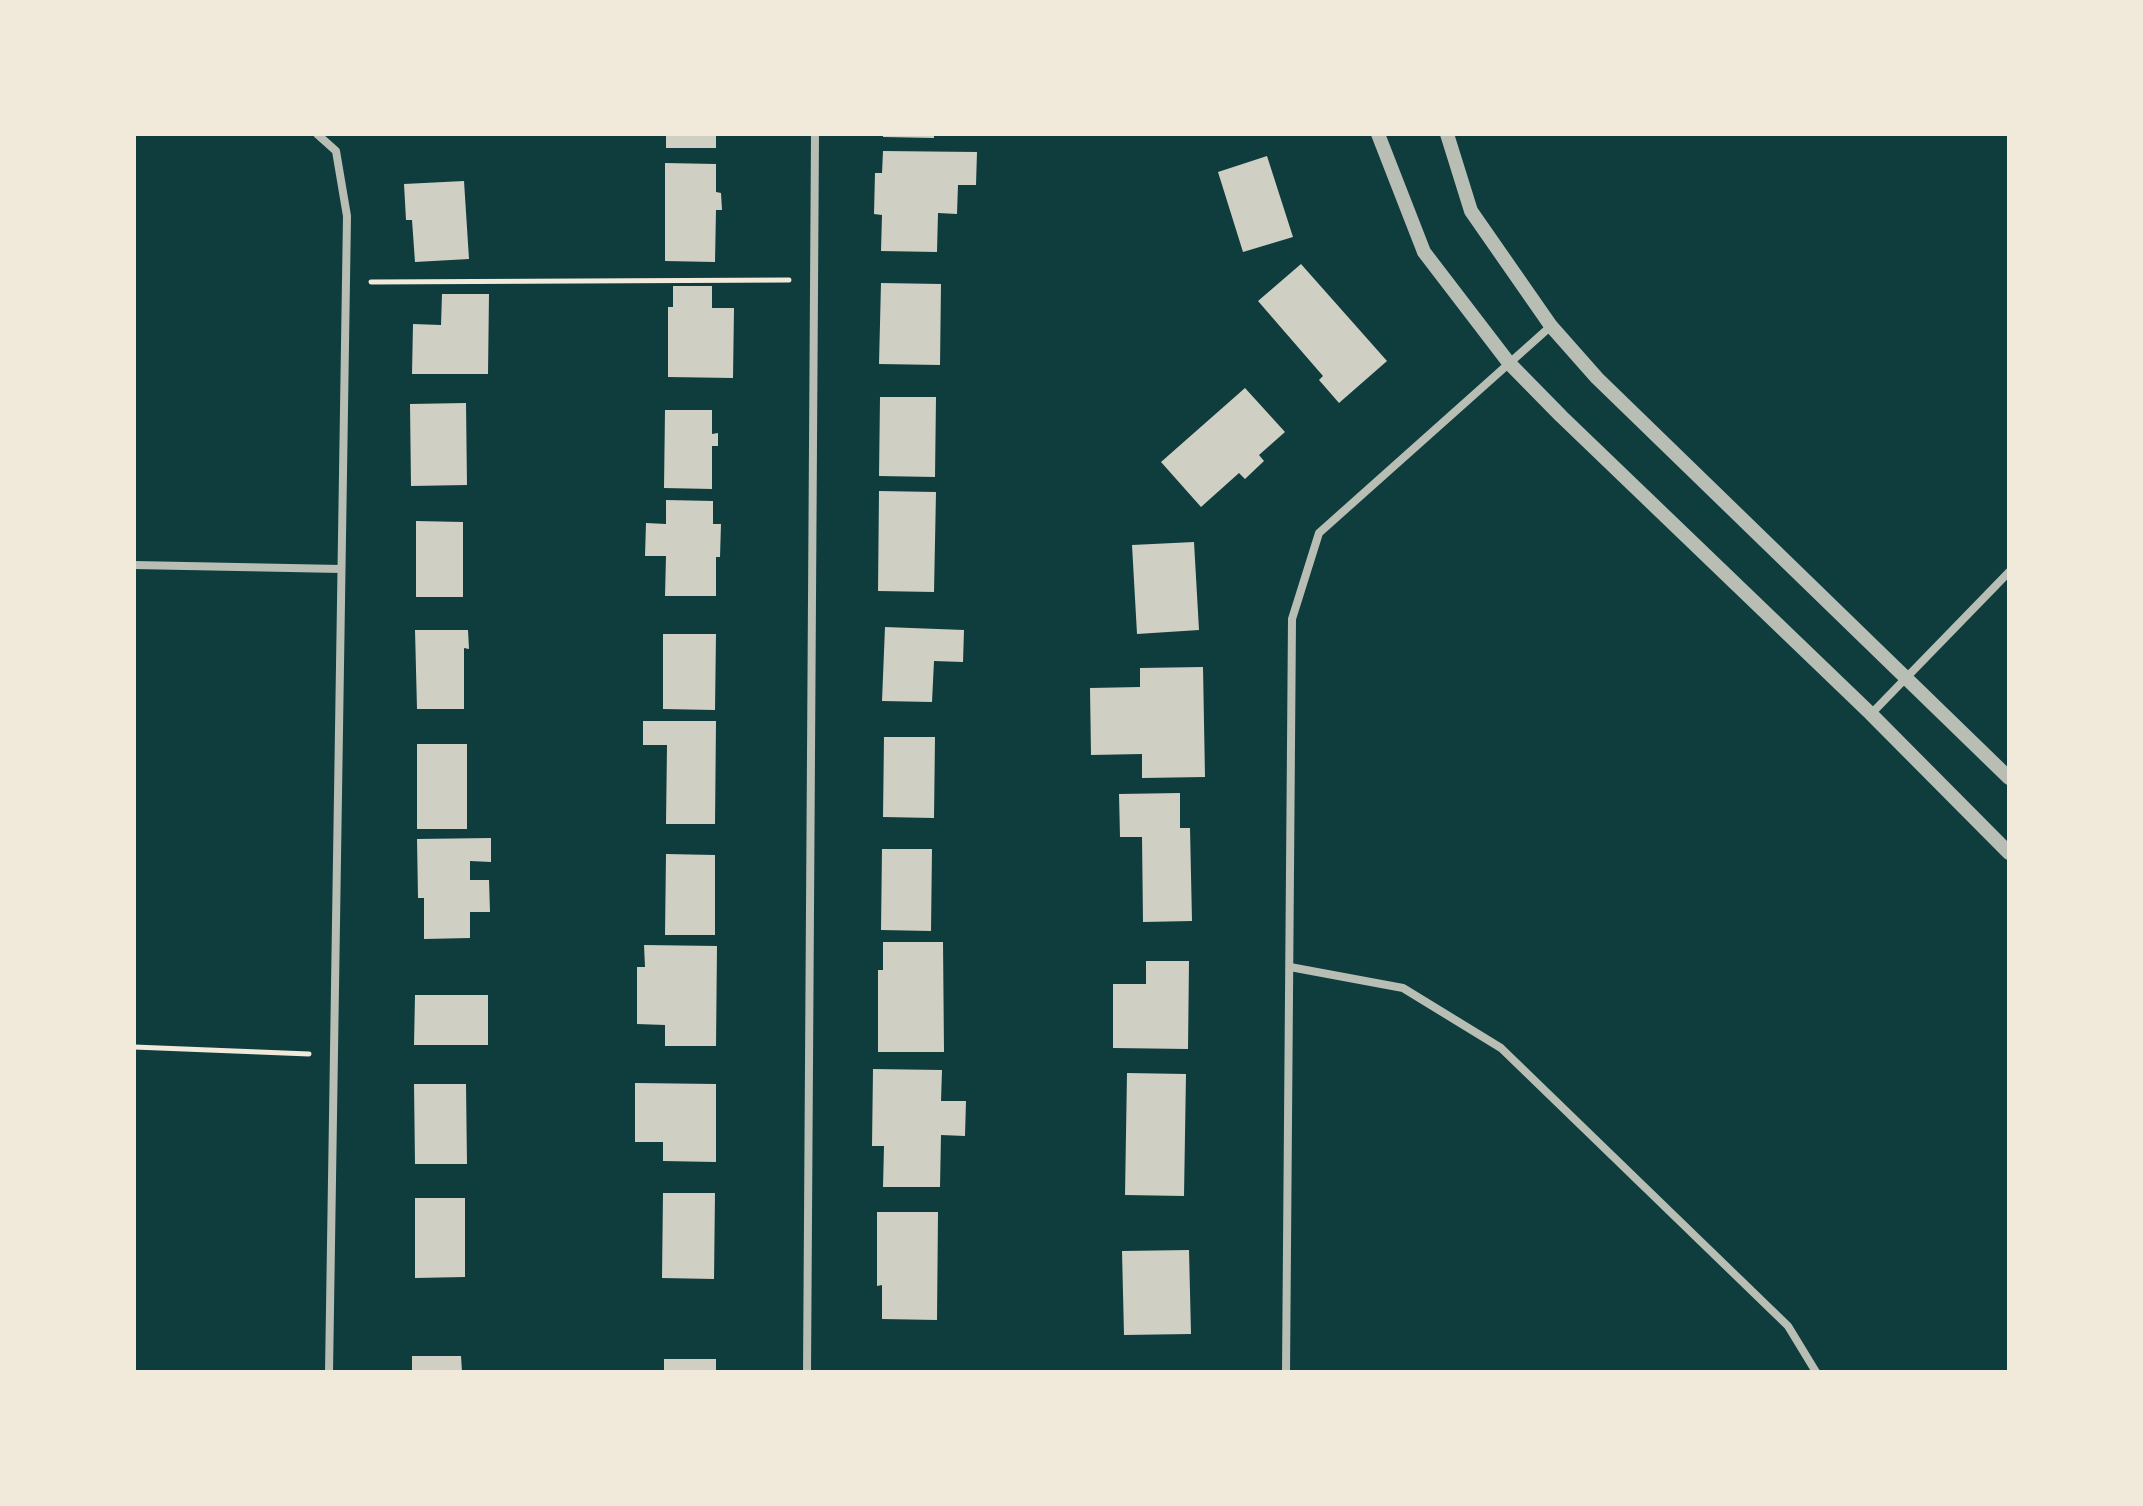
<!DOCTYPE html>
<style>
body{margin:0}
#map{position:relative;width:2143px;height:1506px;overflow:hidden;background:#0f3d3e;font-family:Literata,serif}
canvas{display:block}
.frame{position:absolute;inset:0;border:136px solid #f1e9da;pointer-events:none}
</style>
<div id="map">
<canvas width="2143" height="1506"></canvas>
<div class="frame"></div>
</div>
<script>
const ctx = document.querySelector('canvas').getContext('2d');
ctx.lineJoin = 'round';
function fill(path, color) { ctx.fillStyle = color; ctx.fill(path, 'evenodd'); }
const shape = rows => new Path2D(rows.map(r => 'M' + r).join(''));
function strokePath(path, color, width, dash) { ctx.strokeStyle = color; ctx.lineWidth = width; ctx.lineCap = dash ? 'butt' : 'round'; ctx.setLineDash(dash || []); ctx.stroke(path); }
fill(shape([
 [666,134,716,134,716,148,666,148],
 [883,134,934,134,934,138,883,137],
 [883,151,977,152,976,185,958,185,957,214,938,213,937,252,881,251,882,215,874,214,875,173,882,173],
 [1267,156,1293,237,1243,252,1218,172],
 [665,163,716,164,716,192,721,193,722,210,716,210,715,262,665,261],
 [464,181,469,259,415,262,412,220,406,220,404,184],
 [1301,264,1387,361,1339,403,1319,380,1323,376,1258,301],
 [881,283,941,284,940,365,879,364],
 [673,286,712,286,712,308,734,308,733,378,668,377,668,307,673,307],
 [442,294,489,294,488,374,412,374,413,324,441,325],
 [1245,388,1285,432,1259,455,1264,461,1245,479,1239,473,1201,507,1161,462],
 [880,397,936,397,935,477,879,476],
 [466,403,467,485,411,486,410,404],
 [665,410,712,410,712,434,718,433,718,446,712,446,712,489,664,488],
 [879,491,936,492,934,592,878,591],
 [666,500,713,501,713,524,721,524,720,557,716,557,716,596,665,596,666,556,645,556,646,523,666,524],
 [416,521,463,522,463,597,416,597],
 [1194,542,1199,630,1137,634,1132,545],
 [885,627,964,630,963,662,934,661,932,702,882,701],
 [415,630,468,630,469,649,464,648,464,709,417,709],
 [663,634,716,634,715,710,663,709],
 [1203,667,1205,777,1142,778,1142,754,1091,755,1090,688,1140,687,1140,668],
 [643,721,716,721,715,824,666,824,667,745,643,745],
 [884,737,935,737,934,818,883,817],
 [417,744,467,744,467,829,417,829],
 [1180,793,1180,828,1190,828,1192,921,1143,922,1142,837,1120,837,1119,794],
 [491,838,491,862,470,861,470,880,489,880,490,912,470,912,470,938,424,939,424,898,418,898,417,839],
 [882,849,932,849,931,931,881,930],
 [666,854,715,855,715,935,665,935],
 [883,942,943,942,944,1052,878,1052,878,970,883,970],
 [644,945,717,946,716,1046,665,1046,665,1025,637,1024,637,967,645,967],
 [1146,961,1189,961,1188,1049,1113,1048,1113,984,1146,984],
 [415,995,488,995,488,1045,414,1045],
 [873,1069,942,1070,941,1101,966,1101,965,1136,941,1135,940,1187,883,1187,884,1146,872,1146],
 [1127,1073,1186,1074,1184,1196,1125,1195],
 [635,1083,716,1084,716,1162,663,1161,663,1142,635,1142],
 [414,1084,466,1084,467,1164,415,1164],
 [663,1193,715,1193,714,1279,662,1278],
 [415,1198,465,1198,465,1277,415,1278],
 [877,1212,938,1212,937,1320,882,1319,882,1285,877,1286],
 [1189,1250,1191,1334,1124,1335,1122,1251],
 [412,1356,461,1356,462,1372,412,1372],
 [664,1359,716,1359,716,1372,664,1372]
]), '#cfcfc3');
strokePath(shape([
 [371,282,789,280],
 [134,1047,309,1054]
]), '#f1e9da', 5);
strokePath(shape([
 [317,134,336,151,347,216,329,1372],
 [134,565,341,569],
 [1871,714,2009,572],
 [1290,967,1403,988,1501,1048,1788,1326,1816,1372],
 [807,1372,815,134],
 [1286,1372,1292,619,1319,533,1551,326]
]), '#b8beb3', 8);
strokePath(shape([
 [1378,134,1424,252,1509,363,1561,416,1871,714,2009,853],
 [1447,134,1471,211,1551,326,1597,378,2009,778]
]), '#b8beb3', 14);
</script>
